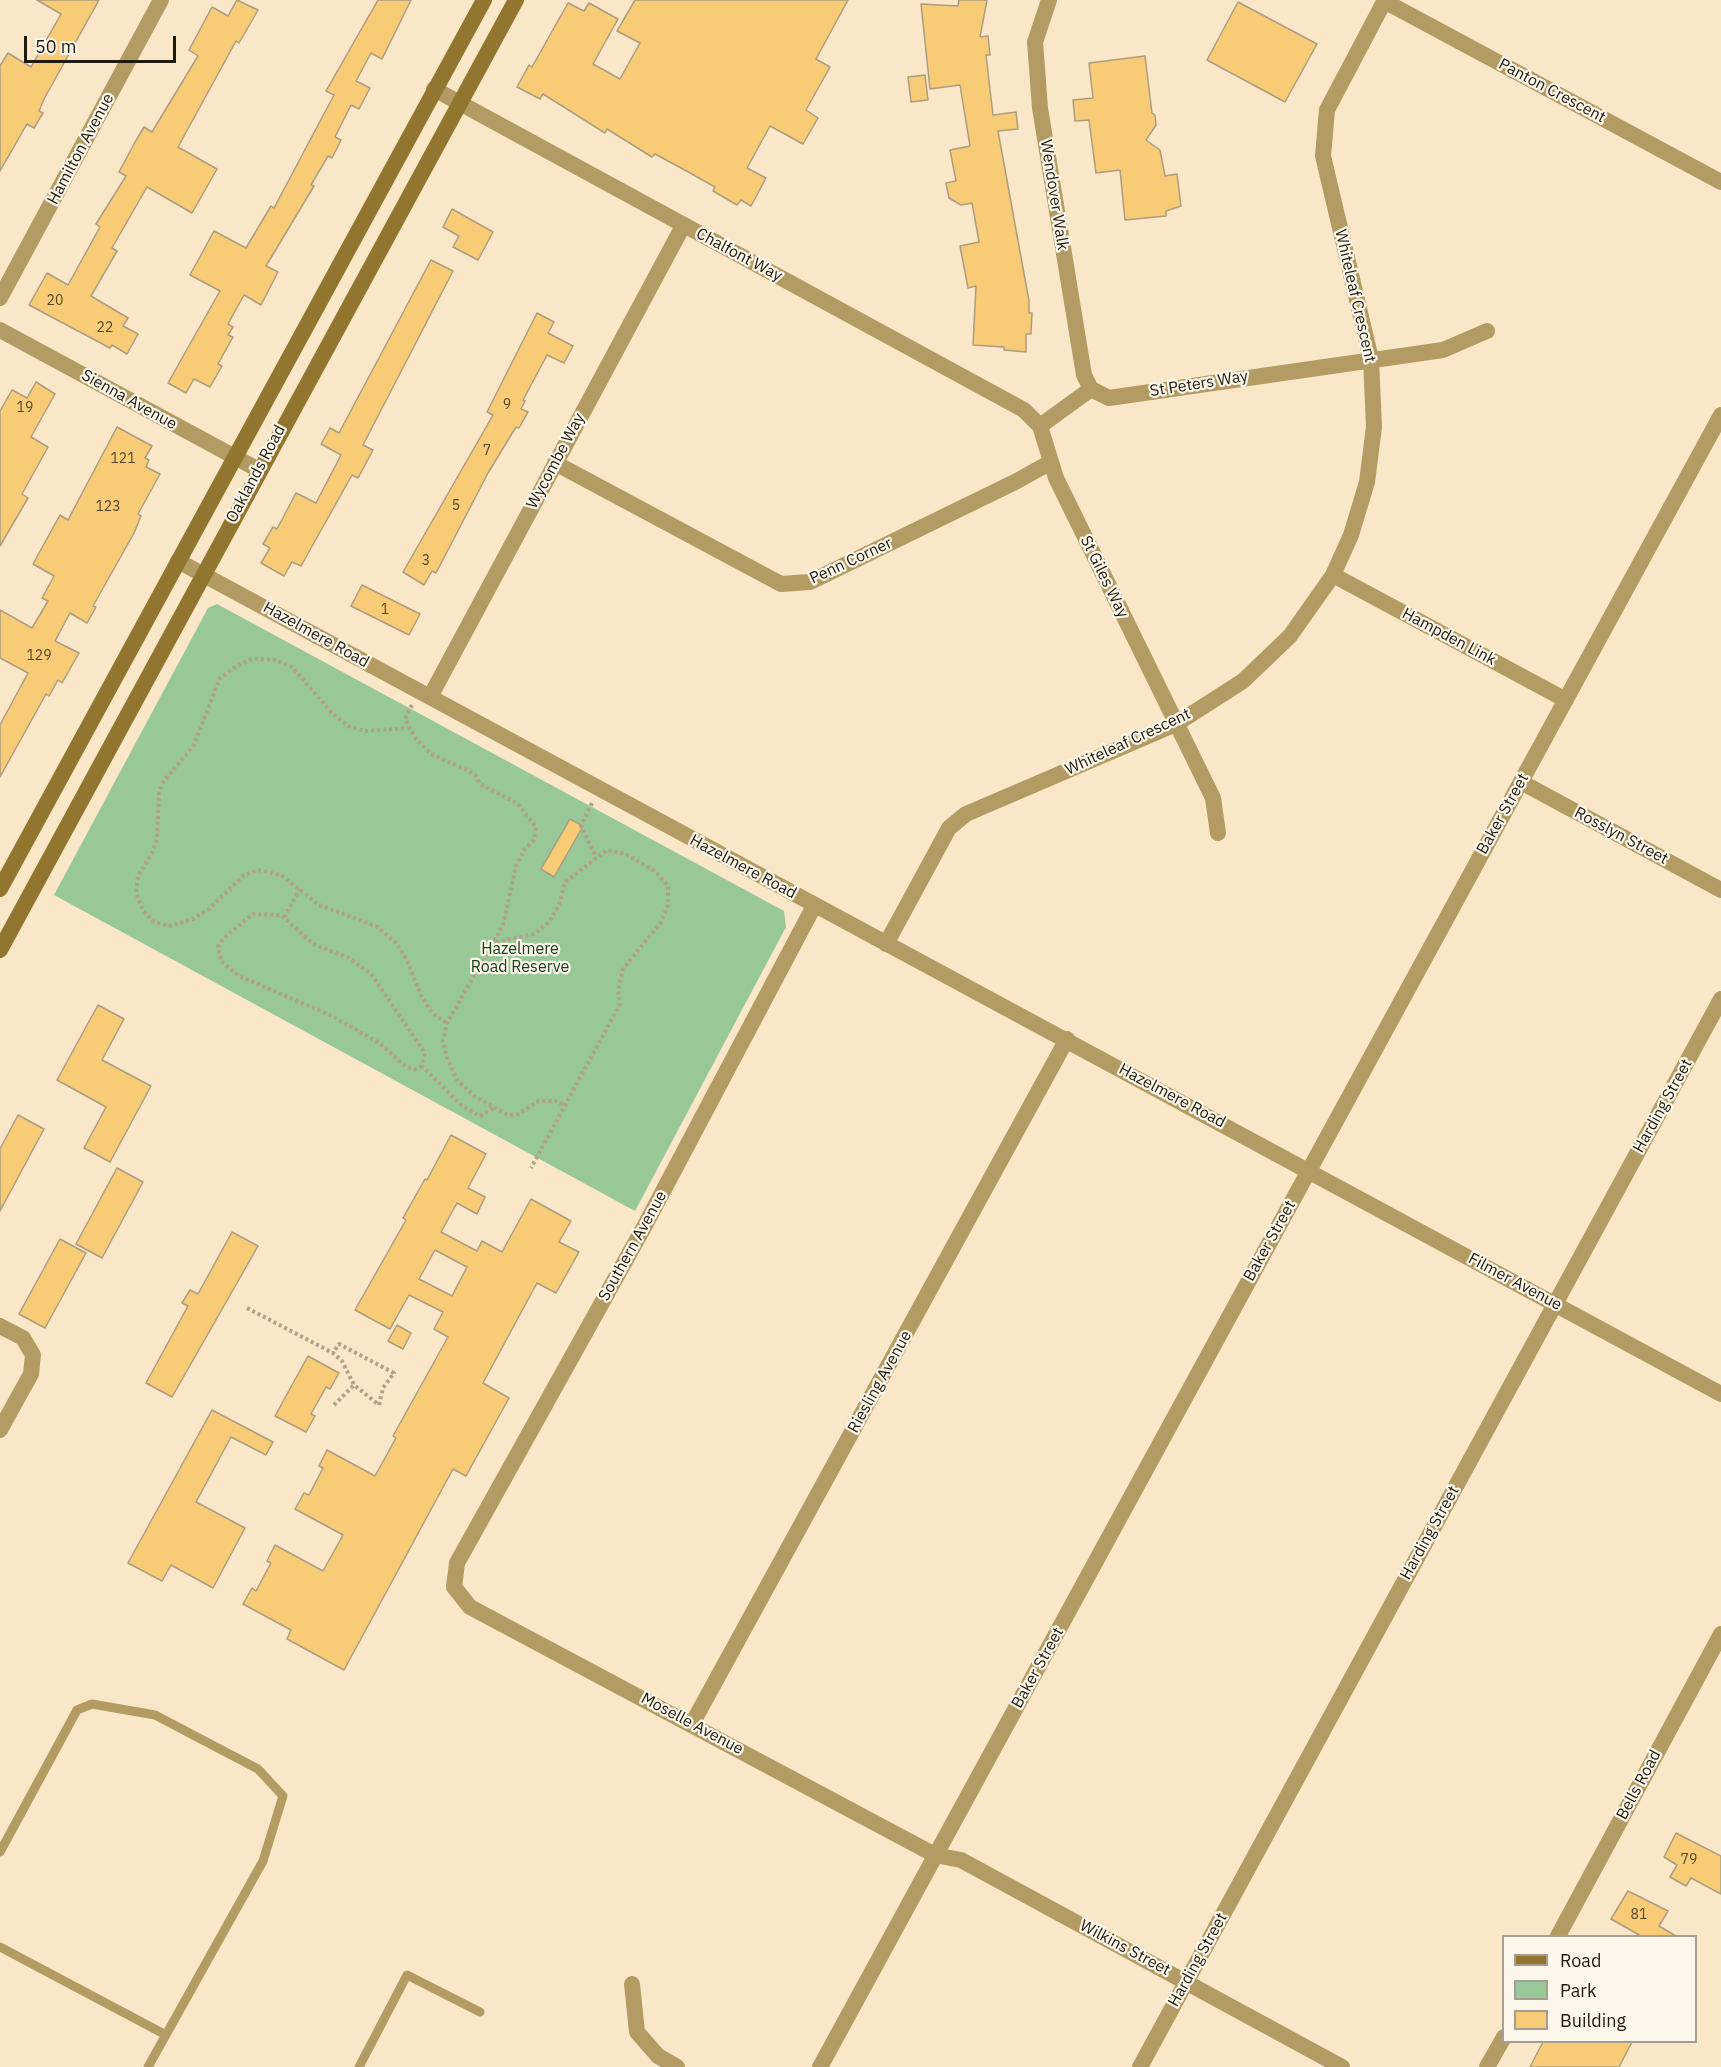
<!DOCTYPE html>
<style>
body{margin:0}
#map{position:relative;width:1721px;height:2067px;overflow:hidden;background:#f9e7c8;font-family:"IBM Plex Sans",sans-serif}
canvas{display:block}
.legend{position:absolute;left:1502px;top:1935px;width:195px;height:108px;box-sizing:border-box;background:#fdf6ea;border:2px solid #a59e92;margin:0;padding:8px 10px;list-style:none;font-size:18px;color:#201a0e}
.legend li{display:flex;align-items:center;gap:12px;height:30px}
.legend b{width:30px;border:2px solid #a59e92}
.scale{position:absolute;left:24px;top:36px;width:152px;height:27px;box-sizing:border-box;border:3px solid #201a0e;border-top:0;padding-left:8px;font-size:18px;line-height:21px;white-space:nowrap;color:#201a0e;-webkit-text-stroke:4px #fdf6ea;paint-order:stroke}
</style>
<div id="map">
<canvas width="1721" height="2067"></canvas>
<ul class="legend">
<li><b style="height:8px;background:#92762f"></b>Road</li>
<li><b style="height:16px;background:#99c898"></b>Park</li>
<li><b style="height:16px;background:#f8cb76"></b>Building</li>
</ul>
<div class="scale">50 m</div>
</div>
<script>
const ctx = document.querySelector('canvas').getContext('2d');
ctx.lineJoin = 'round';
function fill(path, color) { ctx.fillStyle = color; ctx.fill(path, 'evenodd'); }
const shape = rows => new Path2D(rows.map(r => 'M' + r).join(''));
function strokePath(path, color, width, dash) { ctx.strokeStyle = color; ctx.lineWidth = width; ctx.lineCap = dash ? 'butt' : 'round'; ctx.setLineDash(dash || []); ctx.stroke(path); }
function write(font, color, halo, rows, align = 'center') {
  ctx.font = font + ' "IBM Plex Sans",sans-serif'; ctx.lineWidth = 4.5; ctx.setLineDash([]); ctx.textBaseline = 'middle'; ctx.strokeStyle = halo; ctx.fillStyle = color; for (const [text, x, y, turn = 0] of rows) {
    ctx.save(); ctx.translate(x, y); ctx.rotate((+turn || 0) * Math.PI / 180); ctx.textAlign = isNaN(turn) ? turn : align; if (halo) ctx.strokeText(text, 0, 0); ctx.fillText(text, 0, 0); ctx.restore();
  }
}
fill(shape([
 [217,604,784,911,786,927,635,1211,54,895,208,608]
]), '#99c898');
const building = shape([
 [37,0,99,0,44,99,39,111,43,113,34,128,27,124,0,171,0,66,8,53,31,67,61,14,37,0],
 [237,0,258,10,239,43,236,41,178,147,217,169,192,213,147,187,112,248,117,251,91,296,128,318,123,326,138,334,127,354,112,345,110,348,29,305,47,273,68,285,100,227,96,224,126,176,119,172,134,144,144,127,152,132,198,56,189,50,212,7,228,16,237,0],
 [378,0,411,0,382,59,371,53,356,81,370,88,359,109,351,105,335,137,341,140,332,158,328,156,311,185,314,186,266,266,278,272,261,305,244,295,228,324,233,327,228,335,233,337,218,364,222,366,210,387,194,379,186,393,168,383,220,291,190,275,214,231,246,248,271,206,274,208,334,95,326,91,378,0],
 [635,0,848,0,816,59,830,67,806,110,818,118,803,144,770,126,747,168,766,178,751,206,741,200,737,205,713,191,715,187,681,168,655,154,652,157,607,129,605,133,543,94,540,99,517,87,529,65,532,67,568,3,584,11,589,3,618,19,593,64,620,79,640,43,617,31,635,0],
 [959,0,987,0,980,37,988,36,990,55,986,55,993,115,1016,112,1018,129,998,131,1029,301,1029,313,1032,313,1031,334,1026,334,1026,352,1004,350,1004,347,973,345,976,286,968,288,960,246,979,242,972,203,961,205,949,198,946,183,956,181,950,150,970,146,960,85,930,89,921,4,958,6,959,0],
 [1238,2,1317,44,1285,102,1207,60,1238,2],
 [1145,56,1152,113,1155,115,1156,125,1146,140,1160,150,1165,176,1177,174,1181,206,1166,211,1166,216,1125,220,1120,170,1096,173,1089,120,1075,121,1073,100,1093,98,1089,63,1145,56],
 [925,75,928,100,911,102,908,77,925,75],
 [452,209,493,232,478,260,453,247,459,236,443,227,452,209],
 [431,260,453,271,363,445,373,450,358,478,352,475,301,566,292,562,284,576,261,563,270,548,263,544,273,527,277,529,296,493,316,503,341,455,321,444,330,428,339,433,431,260],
 [537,313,554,322,548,333,573,346,564,363,547,355,523,400,525,401,521,409,528,412,519,428,516,427,488,473,436,573,432,571,424,585,403,572,493,415,487,412,537,313],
 [36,382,55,394,31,437,48,447,22,494,28,498,0,546,0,411,12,390,27,398,36,382],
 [117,427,152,446,145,458,149,460,146,467,160,474,138,514,141,516,134,533,93,606,96,607,87,623,70,613,55,641,79,653,62,683,58,680,49,696,46,694,0,777,0,725,28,673,0,658,0,610,32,628,48,601,42,598,54,576,33,564,60,515,68,520,117,427],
 [362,585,420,614,409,635,351,606,362,585],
 [570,819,583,826,554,877,541,869,570,819],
 [98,1005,124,1019,102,1060,151,1086,110,1162,84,1148,106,1107,57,1080,98,1005],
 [18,1115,44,1129,0,1211,0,1149,18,1115],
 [451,1135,486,1154,468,1188,485,1197,477,1214,457,1203,441,1232,477,1251,482,1241,502,1252,531,1199,571,1221,559,1242,579,1252,556,1293,537,1283,483,1383,509,1398,466,1476,453,1469,344,1670,287,1639,291,1630,243,1604,252,1588,256,1591,271,1563,267,1561,275,1545,323,1571,343,1535,295,1509,304,1493,309,1495,323,1468,319,1466,327,1450,375,1476,396,1438,393,1436,448,1337,434,1329,443,1312,409,1295,390,1329,355,1310,406,1220,403,1218,425,1179,427,1180,451,1135],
 [435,1250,467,1267,452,1296,419,1279,435,1250],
 [117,1168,143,1182,102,1258,76,1244,117,1168],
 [232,1232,258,1246,172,1397,146,1383,188,1306,182,1303,190,1290,198,1294,232,1232],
 [60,1239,86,1253,45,1328,19,1314,60,1239],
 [397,1325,411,1333,403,1349,388,1341,397,1325],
 [308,1356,339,1373,330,1389,326,1387,311,1414,315,1416,306,1432,275,1416,308,1356],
 [212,1410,273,1442,266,1455,231,1437,196,1502,245,1528,213,1588,171,1565,162,1581,128,1563,212,1410],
 [1676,1833,1721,1856,1721,1894,1691,1878,1686,1886,1670,1877,1677,1865,1664,1857,1676,1833],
 [1628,1891,1668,1911,1659,1926,1676,1936,1641,1936,1611,1919,1628,1891],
 [1543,2042,1632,2042,1619,2067,1530,2067,1543,2042]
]);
fill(building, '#f8cb76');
strokePath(building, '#ad9d80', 1.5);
strokePath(shape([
 [412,705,405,719,416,739,431,754,467,770,476,776,480,784,517,803,536,827,534,840,524,850,516,866,503,925,447,1023,443,1041,447,1058,457,1080,474,1096,508,1115,518,1114,539,1101,556,1101,565,1106],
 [410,728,365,731,348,726,332,713,292,667,276,660,252,659,237,666,220,678,194,745,163,782,159,793,157,839,152,853,138,876,136,893,143,910,154,922,170,926,193,919,209,909,244,875,258,870,281,875,319,905,378,927,396,943,407,960,422,998,433,1014,447,1023],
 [592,803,581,826,596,857],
 [284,917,300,889],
 [496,942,534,934,549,922,559,905,565,882,607,850,626,854,656,872,668,886,668,905,661,922,623,969,618,990,620,1004,531,1168],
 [422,1066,415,1069,406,1067,378,1042,328,1014,239,976,221,961,218,947,223,939,253,914,281,915,313,944,349,958,371,974,425,1053,422,1066,462,1106,480,1116,495,1107],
 [247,1308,333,1353,342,1361,354,1385,379,1405,383,1388,394,1373,339,1344,333,1353],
 [334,1405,354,1385]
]), '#aea188', 4, [3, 3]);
strokePath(shape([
 [0,1852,77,1710,92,1704,155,1715,258,1769,283,1796,263,1861,148,2067],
 [0,1947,166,2035],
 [359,2067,407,1975,480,2012]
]), '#b39b64', 9);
strokePath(shape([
 [1049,0,1035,42,1040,108,1084,375,1091,389],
 [1384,1,1721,182],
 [434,89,1024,410,1040,426,1056,478,1213,798,1218,833],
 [0,298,161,0],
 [0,330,259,470],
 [1040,426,1091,389,1109,398,1443,350,1487,331],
 [555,463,781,584,810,582,1017,481,1051,462],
 [178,561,1721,1394],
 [1333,575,1566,700],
 [430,697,683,226],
 [1521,782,1721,890],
 [814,906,643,1229,457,1563,454,1587,470,1607,935,1855,961,1860,1342,2067],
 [886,944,949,828,966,814,1176,724,1243,681,1290,636,1333,575,1351,535,1367,482,1374,427,1371,359,1323,156,1327,110,1385,0],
 [0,1326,23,1338,33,1355,31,1374,0,1430],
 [692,1724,1067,1039],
 [1558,1936,1721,1634],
 [632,1984,637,2032,658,2056,677,2067],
 [820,2067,1721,415],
 [1140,2067,1721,999],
 [1487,2067,1504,2037]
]), '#b39b64', 16);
strokePath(shape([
 [0,889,484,0],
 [0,950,516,0]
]), '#92762f', 16);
write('14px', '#564628', null, [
 ["20",55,301],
 ["22",105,328],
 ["9",507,405],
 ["19",25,408],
 ["7",487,451],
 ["121",123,459],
 ["5",456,506],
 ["123",108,507],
 ["3",426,561],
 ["1",385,610],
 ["129",39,656],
 ["79",1689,1860],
 ["81",1639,1915]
]);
write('16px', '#201a0e', '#fdf6ea', [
 ["Panton Crescent",1552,91,28],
 ["Hamilton Avenue",81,149,-62],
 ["Wendover Walk",1054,195,81],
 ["Chalfont Way",739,255,28],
 ["Whiteleaf Crescent",1355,296,77],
 ["St Peters Way",1199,384,-9],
 ["Sienna Avenue",129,400,29],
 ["Wycombe Way",556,461,-62],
 ["Oaklands Road",256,474,-62],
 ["Penn Corner",851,561,-25],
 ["St Giles Way",1104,577,64],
 ["Hazelmere Road",316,635,29],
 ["Hampden Link",1449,637,28],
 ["Whiteleaf Crescent",1128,742,-25],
 ["Baker Street",1503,814,-61],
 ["Rosslyn Street",1621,836,28],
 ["Hazelmere Road",743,867,28],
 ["Hazelmere Road",1172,1096,28],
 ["Harding Street",1663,1106,-61],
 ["Baker Street",1270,1241,-61],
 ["Southern Avenue",633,1246,-61],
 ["Filmer Avenue",1515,1282,28],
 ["Riesling Avenue",880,1382,-61],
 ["Harding Street",1430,1533,-61],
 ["Baker Street",1038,1668,-61],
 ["Moselle Avenue",692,1724,28],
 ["Bells Road",1639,1785,-62],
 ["Wilkins Street",1125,1948,28],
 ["Harding Street",1198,1960,-61]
]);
write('16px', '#154318', '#fdf6ea', [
 ["Hazelmere",520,949],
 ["Road Reserve",520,967]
]);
</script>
